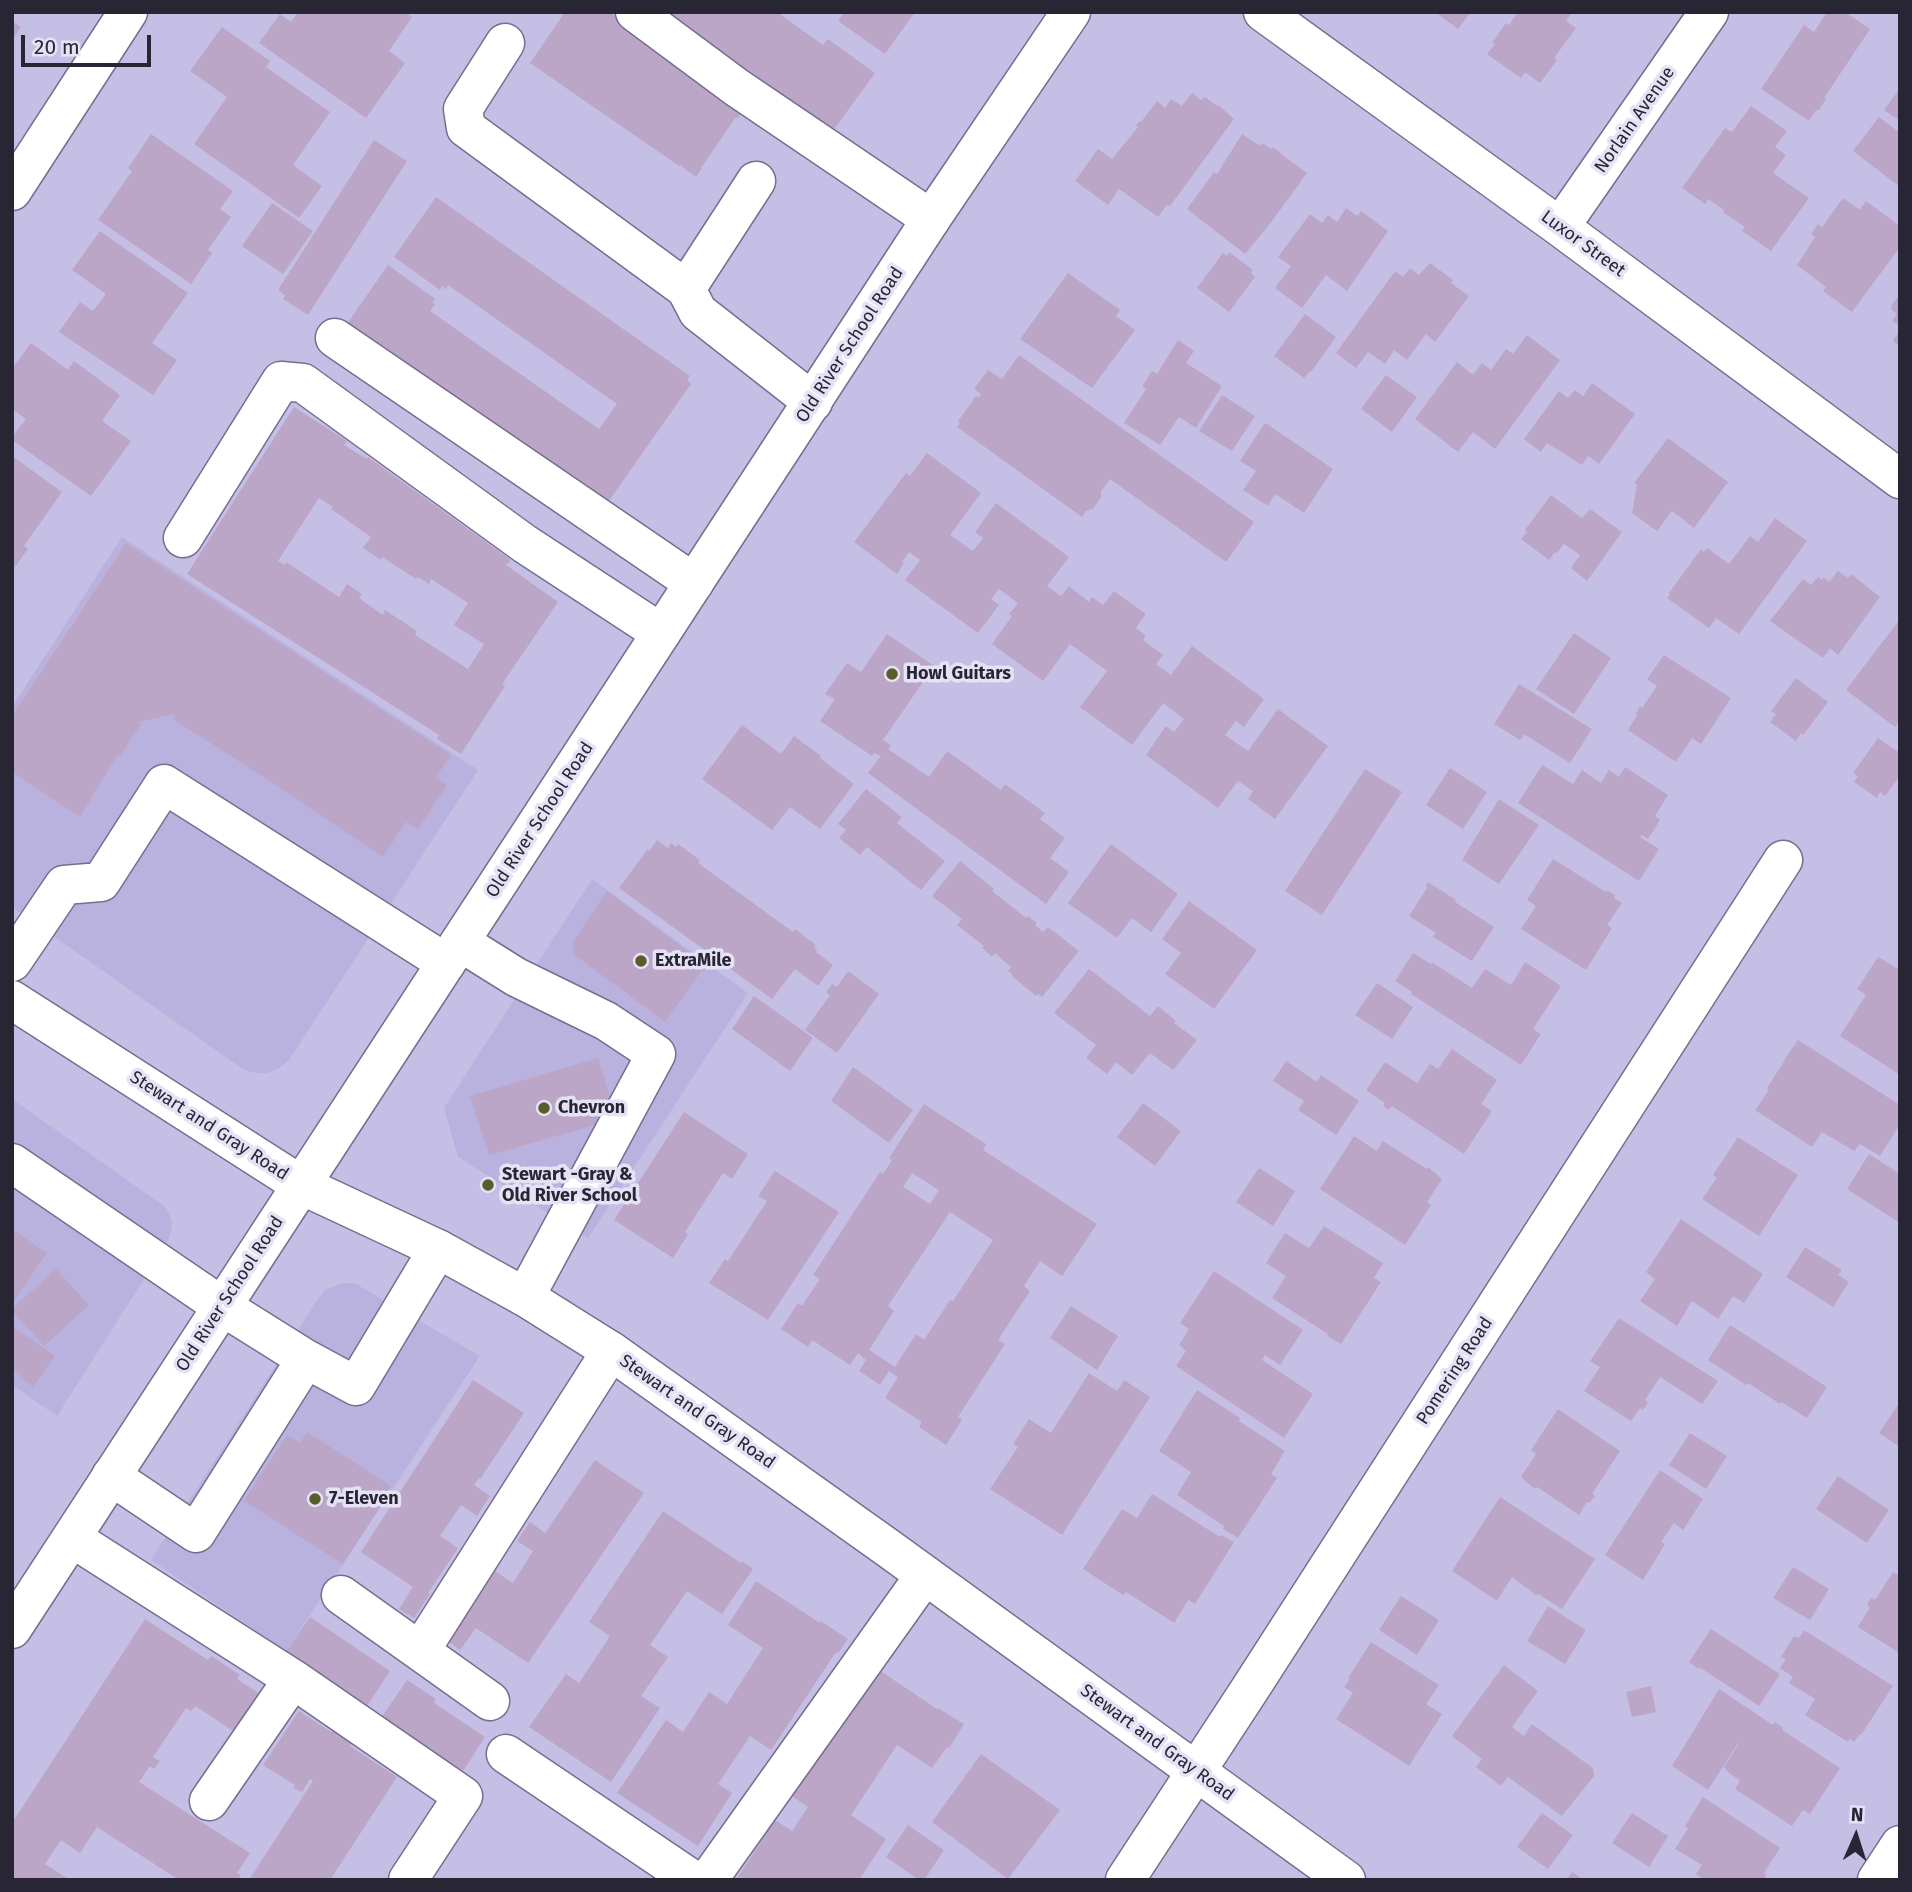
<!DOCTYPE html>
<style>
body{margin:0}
#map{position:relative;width:1912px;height:1892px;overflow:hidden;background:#c5bfe5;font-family:"Fira Sans",sans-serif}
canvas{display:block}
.frame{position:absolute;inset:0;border:14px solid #282534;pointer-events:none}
.north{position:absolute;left:1821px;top:1801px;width:70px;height:70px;-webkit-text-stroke:5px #e5e2f6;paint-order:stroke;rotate:3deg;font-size:19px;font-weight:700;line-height:28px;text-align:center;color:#282534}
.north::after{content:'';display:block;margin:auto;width:24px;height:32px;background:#282534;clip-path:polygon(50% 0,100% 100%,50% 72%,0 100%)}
.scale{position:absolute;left:21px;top:35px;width:130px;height:32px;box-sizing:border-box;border:4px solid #282534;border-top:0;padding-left:9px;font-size:21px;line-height:24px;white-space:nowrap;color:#282534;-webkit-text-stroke:5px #e5e2f6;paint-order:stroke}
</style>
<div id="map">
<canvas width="1912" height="1892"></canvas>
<div class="frame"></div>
<div class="north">N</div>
<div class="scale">20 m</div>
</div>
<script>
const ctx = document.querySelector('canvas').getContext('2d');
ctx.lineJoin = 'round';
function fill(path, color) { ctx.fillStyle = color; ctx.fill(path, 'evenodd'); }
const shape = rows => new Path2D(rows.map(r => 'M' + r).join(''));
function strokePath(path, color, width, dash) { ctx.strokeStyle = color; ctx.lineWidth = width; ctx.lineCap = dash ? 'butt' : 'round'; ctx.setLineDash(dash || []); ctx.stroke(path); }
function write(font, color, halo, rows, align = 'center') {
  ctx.font = font + ' "Fira Sans",sans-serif'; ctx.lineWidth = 7; ctx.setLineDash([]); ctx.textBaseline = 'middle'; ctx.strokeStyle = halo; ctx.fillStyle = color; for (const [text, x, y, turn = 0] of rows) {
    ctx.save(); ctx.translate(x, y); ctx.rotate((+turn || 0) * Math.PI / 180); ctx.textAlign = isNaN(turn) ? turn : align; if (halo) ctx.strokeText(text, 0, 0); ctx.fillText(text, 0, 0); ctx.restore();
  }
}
fill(shape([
 [122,537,478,770,289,1060,280,1068,268,1073,256,1073,244,1070,12,907,12,707],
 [592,879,748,993,588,1238,458,1157,444,1108],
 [12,1099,164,1206,169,1213,172,1222,171,1232,167,1243,57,1416,12,1385],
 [344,1283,356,1284,480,1356,286,1651,151,1560,318,1299,325,1290]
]), '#b9b2df');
fill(shape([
 [298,12,405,12,412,17,389,51,405,63,366,118,259,43,280,14,291,22],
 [565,12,609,12,728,95,743,110,737,119,736,117,701,168,702,168,696,177,680,165,679,166,530,63],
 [654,12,777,12,823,45,828,39,875,73,830,135],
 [840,12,915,12,885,54,838,21,843,14],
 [1435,12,1471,12,1458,29],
 [1518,12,1572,12,1566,21,1576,28,1554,58,1557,60,1540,83,1525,72,1521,78,1487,54,1495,44,1492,43,1506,23,1509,25],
 [1827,12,1845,12,1870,29,1824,98,1826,99,1818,111,1816,110,1809,121,1761,89,1804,25,1814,32],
 [12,21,21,27,12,40],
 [222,27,270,61,266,67,330,112,293,165,322,186,299,218,194,144,227,97,190,71],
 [1900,88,1900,121,1884,110],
 [1192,93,1201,100,1205,97,1217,106,1218,105,1234,119,1170,206,1167,205,1158,217,1119,189,1108,205,1075,181,1098,149,1112,159,1138,127,1136,125,1140,121,1141,122,1157,101,1165,108,1171,99,1182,106],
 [1751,106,1787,131,1775,147,1786,155,1773,173,1809,198,1771,251,1742,231,1745,227,1723,212,1724,210,1708,199,1705,204,1682,188,1725,128,1732,132],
 [1879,117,1900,133,1900,187,1853,151],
 [151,134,233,191,220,209,231,217,208,250,212,253,191,284,98,220,132,171,128,168],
 [1242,134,1260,146,1262,143,1271,149,1273,147,1281,153,1281,154,1307,173,1272,221,1245,254,1187,209,1214,172,1217,174],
 [374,140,407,161,308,315,283,299,285,295,278,290],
 [436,197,690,376,687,380,691,384,606,505,344,328,388,265,435,299,432,302,435,304,430,311,599,429,617,404,448,285,446,289,443,286,440,290,394,257],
 [1843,198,1860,210,1866,201,1900,226,1900,247,1852,312,1823,291,1826,287,1797,265,1815,237,1811,234,1818,224,1822,227],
 [272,203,313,231,283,274,242,246],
 [1346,208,1357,216,1361,211,1388,231,1347,291,1326,275,1302,308,1275,288,1291,266,1278,257,1310,214,1322,223,1328,215,1337,222],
 [100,231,188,293,152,343,177,360,153,395,59,332,80,302,93,311,106,294,72,270],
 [1229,252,1253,270,1251,273,1255,277,1229,312,1197,288,1223,253,1227,256],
 [1430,263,1453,280,1451,283,1469,296,1435,342,1426,334,1407,360,1394,350,1385,364,1368,352,1356,368,1336,353,1395,271,1403,277,1410,268,1419,275],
 [1068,273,1120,310,1116,316,1135,330,1092,388,1020,339],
 [1900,294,1900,326,1892,321,1897,314,1891,309,1893,307,1891,306],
 [1305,314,1336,337,1311,372,1310,371,1304,378,1274,356],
 [1900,330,1900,347,1893,341],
 [1527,335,1560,360,1495,449,1473,432,1458,452,1415,419,1457,362,1473,375,1482,363,1491,370,1506,349,1513,354],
 [1178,340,1194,351,1186,363,1222,386,1196,428,1179,417,1160,445,1124,423,1146,389,1142,386,1152,371,1157,374],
 [31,343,68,370,74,361,120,395,102,421,131,441,91,496,12,440,12,437,26,419,12,409,12,369],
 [1019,355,1254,522,1226,562,1110,479,1101,491,1101,497,1093,509,1086,511,1082,517,957,427,960,423,958,421,976,396,979,398,981,394,974,389,988,370,1002,379],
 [1386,375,1417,397,1392,432,1361,409],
 [1592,383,1635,414,1599,464,1588,456,1582,465,1547,443,1541,452,1524,439,1559,391,1568,398,1575,390,1583,396],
 [1222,395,1255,416,1232,451,1199,431],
 [294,407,347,441,344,445,367,459,368,457,511,560,506,565,558,602,502,684,505,686,461,754,437,739,439,735,187,574],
 [319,498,333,507,331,509,371,537,363,548,381,560,382,557,416,579,418,577,429,584,431,579,468,603,454,625,484,644,468,669,415,635,417,631,385,610,383,615,359,598,362,594,347,584,339,597,286,562,285,565,278,561],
 [1264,424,1267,424,1333,469,1304,513,1275,494,1268,506,1243,490,1256,471,1240,461],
 [1668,438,1728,482,1694,528,1672,511,1657,531,1632,513,1637,485,1634,483],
 [927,453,981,493,950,535,973,551,983,538,975,532,996,503,1069,557,1047,586,1061,596,1069,586,1089,602,1092,597,1103,605,1114,591,1146,614,1136,628,1146,636,1143,640,1163,655,1156,664,1171,675,1192,646,1264,699,1244,727,1236,721,1225,735,1248,751,1278,709,1328,746,1275,819,1248,799,1253,791,1238,781,1218,808,1146,755,1166,726,1174,732,1184,719,1163,703,1132,745,1080,707,1107,671,1070,644,1043,681,992,644,1012,616,1009,614,1018,603,999,589,991,599,999,605,978,633,905,580,920,560,909,552,902,562,904,563,897,574,854,542,906,473,910,476],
 [12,456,62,492,24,546,28,549,12,571],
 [1551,495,1582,518,1590,509,1622,532,1587,581,1571,568,1580,555,1564,544,1556,554,1555,552,1549,560,1521,539,1527,532,1525,530],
 [1775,518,1807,541,1739,634,1716,618,1709,628,1667,598,1670,594,1669,593,1701,549,1704,552,1707,548,1729,564,1750,536,1758,542],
 [126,543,451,755,436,777,447,785,418,829,406,822,383,857,265,778,173,719,176,714,137,722,141,724,120,756,118,754,80,817,12,772,12,716],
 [1838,571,1848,578,1851,574,1880,597,1838,655,1830,648,1823,658,1770,621,1803,579,1811,585,1818,577,1822,580,1824,577,1829,582],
 [1900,619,1900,720,1895,727,1846,690],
 [1574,633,1611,658,1574,714,1536,689],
 [887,634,934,666,883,740,891,745,888,749,929,777,947,751,1001,790,1005,784,1045,813,1040,819,1065,838,1050,858,1069,872,1046,904,868,773,881,756,874,753,872,756,820,721,835,699,825,694,847,663,861,672],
 [1664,655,1731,698,1701,744,1692,738,1676,762,1628,730,1637,715,1636,714,1640,706,1642,708,1657,686,1647,679],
 [1796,678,1828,702,1803,735,1801,733,1796,741,1770,722,1776,714,1771,711],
 [1519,684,1592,729,1570,763,1524,734,1520,740,1494,724],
 [742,725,781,754,794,736,821,756,820,758,854,784,820,829,790,807,772,830,702,779],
 [1878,738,1900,753,1900,776,1885,796,1880,792,1877,798,1854,782,1858,776,1853,773],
 [1542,765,1573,784,1582,770,1601,783,1609,770,1619,777,1625,767,1668,795,1655,816,1660,820,1648,839,1642,835,1640,837,1659,849,1639,881,1518,803],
 [1450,768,1487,792,1463,829,1426,805],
 [1365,769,1402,792,1322,915,1285,891],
 [866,789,902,817,897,823,945,861,921,890,867,847,860,855,839,838,846,830,838,824],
 [1499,799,1539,825,1499,884,1462,860],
 [657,840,668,848,671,843,676,847,678,844,700,860,698,863,793,932,795,929,816,945,814,947,817,950,816,952,833,965,818,986,795,969,772,999,619,888,648,849,649,851],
 [1111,844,1178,894,1151,932,1132,918,1117,938,1068,903],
 [1553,859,1606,892,1607,890,1615,895,1614,898,1622,903,1607,925,1612,928,1586,970,1521,929,1536,906,1527,900],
 [960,861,994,889,992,891,1026,918,1028,916,1037,923,1035,925,1043,932,1048,927,1079,951,1042,997,1038,994,1036,996,1012,976,1013,975,1008,971,1011,967,995,953,992,957,982,948,984,946,957,925,962,919,932,896],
 [1428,882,1456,900,1455,902,1494,927,1472,961,1433,937,1436,933,1409,916,1427,888,1426,887],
 [607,891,706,965,665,1022,576,956,573,951,574,940],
 [1189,901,1257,950,1214,1009,1165,974,1181,953,1162,939],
 [1413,953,1431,964,1433,963,1472,988,1485,969,1511,985,1525,962,1561,986,1533,1029,1541,1034,1521,1065,1411,994,1412,992,1395,981],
 [1878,957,1900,970,1900,1075,1840,1036,1866,995,1857,989],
 [1089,969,1150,1016,1158,1006,1176,1021,1174,1023,1197,1040,1173,1070,1150,1053,1132,1075,1116,1062,1107,1074,1086,1058,1096,1045,1054,1013],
 [848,971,879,994,837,1053,805,1030,830,995,826,992,832,984,837,987],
 [1377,983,1413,1007,1392,1039,1355,1015],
 [754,996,813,1038,790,1071,732,1029],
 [1798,1040,1900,1105,1900,1124,1880,1156,1860,1144,1854,1151,1822,1132,1812,1147,1755,1110,1769,1090,1767,1088,1785,1060,1784,1060],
 [1452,1049,1497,1080,1481,1104,1492,1111,1464,1154,1392,1106,1389,1110,1383,1106,1385,1103,1366,1090,1385,1062,1417,1083,1430,1064,1438,1069],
 [598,1058,617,1119,489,1155,470,1096],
 [1286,1061,1317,1082,1321,1075,1359,1101,1336,1135,1298,1110,1304,1101,1273,1081],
 [853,1067,913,1110,889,1143,831,1101],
 [1143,1103,1181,1131,1155,1166,1117,1137],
 [924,1104,986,1144,983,1150,1097,1224,1062,1276,1040,1261,1024,1286,1030,1291,998,1340,1005,1344,958,1417,962,1420,946,1445,919,1427,922,1422,885,1398,898,1377,889,1371,880,1385,859,1371,866,1360,858,1353,850,1365,812,1340,808,1347,781,1329,798,1303,802,1306,820,1279,813,1275,880,1172,883,1174,892,1160,889,1158],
 [912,1173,939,1190,930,1204,903,1187],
 [950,1212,993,1240,953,1301,950,1300,924,1340,916,1334,895,1367,869,1350,894,1311,888,1306],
 [684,1112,748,1154,732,1179,723,1173,685,1232,688,1234,673,1258,614,1220],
 [1354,1136,1377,1151,1383,1141,1427,1169,1428,1167,1442,1179,1427,1202,1431,1205,1405,1245,1320,1189],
 [1738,1137,1798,1175,1759,1236,1702,1199,1717,1178,1713,1175],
 [1869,1154,1900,1174,1900,1223,1847,1189],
 [1259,1168,1295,1191,1273,1226,1236,1202],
 [775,1171,839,1212,768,1320,709,1283,725,1259,728,1261,767,1201,758,1196],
 [1681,1219,1763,1274,1744,1303,1733,1296,1718,1319,1692,1301,1677,1326,1640,1301,1655,1279,1646,1272],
 [1324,1226,1383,1263,1374,1278,1381,1282,1341,1344,1327,1336,1328,1334,1272,1298,1286,1276,1266,1263,1285,1233,1309,1248],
 [12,1229,47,1253,12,1304],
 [1805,1247,1842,1270,1838,1275,1849,1282,1833,1307,1786,1277],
 [56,1269,89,1305,44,1346,12,1311,12,1309],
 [1214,1271,1303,1330,1280,1365,1265,1355,1262,1360,1313,1394,1284,1438,1176,1366,1186,1351,1179,1345,1189,1329,1180,1323],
 [1071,1306,1118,1336,1097,1370,1050,1338],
 [1619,1318,1718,1381,1702,1404,1660,1377,1645,1400,1648,1402,1643,1410,1640,1408,1631,1421,1584,1391,1600,1367,1590,1361],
 [1730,1325,1827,1387,1807,1418,1781,1402,1780,1404,1748,1383,1746,1385,1708,1360],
 [12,1326,55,1356,33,1387,20,1377,21,1375,12,1368],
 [1089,1373,1117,1391,1124,1380,1150,1397,1062,1535,990,1489,1018,1447,1013,1444,1029,1419,1051,1433],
 [473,1380,524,1413,480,1479,479,1478,474,1485,490,1496,477,1516,461,1505,440,1536,458,1548,428,1593,430,1594,414,1618,399,1609,413,1587,361,1552],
 [1197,1390,1240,1418,1239,1421,1285,1451,1271,1474,1277,1478,1238,1538,1223,1529,1224,1526,1177,1495,1191,1472,1159,1451],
 [1900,1402,1900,1447,1879,1433],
 [1558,1409,1620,1451,1592,1494,1595,1496,1589,1503,1587,1502,1579,1515,1537,1487,1535,1489,1521,1477,1536,1454,1531,1450],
 [307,1432,391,1486,382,1498,385,1499,343,1564,244,1501,287,1435,300,1443],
 [1690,1433,1727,1456,1706,1489,1669,1465],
 [595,1460,644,1493,528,1663,476,1628,460,1650,446,1640,464,1616,495,1571,513,1583,533,1551,517,1541,530,1522,545,1533],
 [1660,1470,1703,1499,1683,1530,1674,1523,1661,1542,1665,1544,1643,1580,1605,1555],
 [1838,1476,1889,1510,1867,1543,1816,1509],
 [1152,1494,1220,1537,1221,1535,1234,1542,1195,1604,1188,1600,1174,1623,1126,1592,1123,1595,1083,1569,1122,1509,1137,1518],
 [1500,1497,1595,1559,1562,1609,1538,1594,1536,1595,1512,1577,1497,1601,1452,1571],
 [663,1511,741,1563,742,1561,753,1569,722,1614,687,1591,650,1645,668,1657,641,1696,660,1708,611,1782,529,1727,566,1674,579,1683,610,1636,589,1622],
 [1793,1567,1829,1589,1810,1620,1773,1598],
 [1893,1572,1900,1576,1900,1649,1898,1652,1858,1627,1870,1607,1867,1605,1871,1598,1875,1600],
 [756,1581,820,1623,821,1621,848,1639,838,1653,836,1652,771,1750,750,1736,718,1784,732,1793,698,1846,617,1793,666,1720,683,1732,709,1692,727,1704,763,1648,728,1625],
 [1401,1596,1439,1620,1417,1655,1379,1630],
 [1548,1606,1586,1630,1565,1664,1527,1641],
 [310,1617,390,1671,367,1706,286,1651],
 [145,1619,208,1660,211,1656,240,1675,237,1679,260,1694,235,1732,195,1706,191,1711,186,1708,153,1757,160,1761,154,1769,150,1766,139,1782,250,1853,237,1873,241,1875,238,1880,179,1880,97,1827,80,1853,61,1840,45,1864,70,1880,12,1880,12,1823],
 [1711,1629,1780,1674,1759,1706,1699,1667,1699,1669,1689,1662],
 [1804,1630,1893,1686,1861,1735,1860,1734,1854,1742,1850,1739,1848,1742,1805,1715,1815,1699,1789,1683,1793,1677,1780,1668,1786,1659,1781,1657,1794,1636,1799,1638],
 [1371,1642,1439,1685,1426,1704,1442,1714,1409,1766,1336,1719,1353,1693,1344,1687,1350,1679,1348,1678],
 [1504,1665,1538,1691,1512,1727,1524,1736,1532,1724,1593,1768,1594,1776,1562,1816,1508,1777,1501,1786,1476,1767,1482,1759,1452,1736],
 [873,1666,937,1709,938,1708,964,1724,949,1748,947,1747,932,1768,897,1745,851,1815,886,1839,859,1880,743,1880,738,1877,775,1820,792,1831,808,1807,789,1794],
 [407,1680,436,1699,434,1703,485,1737,463,1771,381,1718],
 [1651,1686,1656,1712,1632,1717,1626,1692],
 [1719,1689,1773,1725,1775,1722,1783,1728,1782,1730,1840,1768,1810,1814,1803,1810,1792,1826,1735,1789,1740,1780,1730,1774,1724,1767,1739,1743,1738,1743,1708,1790,1672,1766],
 [299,1711,331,1732,334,1728,354,1741,350,1746,397,1777,330,1880,249,1880,313,1781,310,1779,302,1792,293,1788,295,1785,263,1765],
 [981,1754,1060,1810,1008,1879,932,1822],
 [1703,1797,1780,1848,1764,1873,1766,1875,1764,1880,1705,1880,1696,1874,1702,1865,1675,1849,1688,1828,1685,1826],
 [1542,1813,1573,1835,1548,1869,1517,1847],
 [1632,1813,1668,1836,1649,1867,1612,1843],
 [908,1825,944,1850,924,1880,919,1880,886,1857],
 [1572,1872,1584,1880,1567,1880]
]), '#bba6c8');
const minor = shape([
 [635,12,736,87,931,219],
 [1263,12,1560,227,1900,479],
 [505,43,463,109,466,128,686,289,698,312,813,402],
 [12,191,128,12],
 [1560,227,1709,12],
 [686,289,756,181],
 [335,338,694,583],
 [183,538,281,381,303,383,525,544,661,633],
 [460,942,516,977,606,1021,656,1054,525,1297],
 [12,962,64,885,101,882,164,784,446,963],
 [12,1163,223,1307,306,1359,196,1533,111,1476],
 [306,1359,356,1386,438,1249],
 [72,1538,293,1679,463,1796,408,1880],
 [341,1595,490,1701],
 [420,1651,611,1351],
 [506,1754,693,1880],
 [209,1801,293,1679],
 [708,1880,925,1575],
 [1125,1880,1250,1689,1783,860],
 [1877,1880,1900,1845]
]);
const major = shape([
 [12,1000,301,1185,438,1249,525,1297,611,1351,888,1548,1346,1880],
 [12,1629,931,219,1071,12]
]);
strokePath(minor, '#746e91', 41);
strokePath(major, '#746e91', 41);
strokePath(minor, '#fff', 38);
strokePath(major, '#fff', 38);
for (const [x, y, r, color] of [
 [892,674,7,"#5a5d2b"],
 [641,961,7,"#5a5d2b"],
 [544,1108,7,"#5a5d2b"],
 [488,1185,7,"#5a5d2b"],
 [315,1499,7,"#5a5d2b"]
]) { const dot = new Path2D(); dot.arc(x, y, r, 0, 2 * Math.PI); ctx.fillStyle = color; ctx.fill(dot); strokePath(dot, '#e5e2f6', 2.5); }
write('18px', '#282534', '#e5e2f6', [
 ["Norlain Avenue",1635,120,-55],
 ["Luxor Street",1583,244,36],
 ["Old River School Road",850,345,-57],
 ["Old River School Road",540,820,-57],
 ["Stewart and Gray Road",209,1126,33],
 ["Old River School Road",230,1294,-57],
 ["Pomering Road",1455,1371,-57],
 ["Stewart and Gray Road",697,1412,35],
 ["Stewart and Gray Road",1157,1743,36]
]);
write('bold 18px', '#282534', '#e5e2f6', [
 ["Howl Guitars",906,674],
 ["ExtraMile",655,961],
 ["Chevron",558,1108],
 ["Stewart -Gray &",502,1175],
 ["Old River School",502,1196],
 ["7-Eleven",329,1499]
], 'left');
</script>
